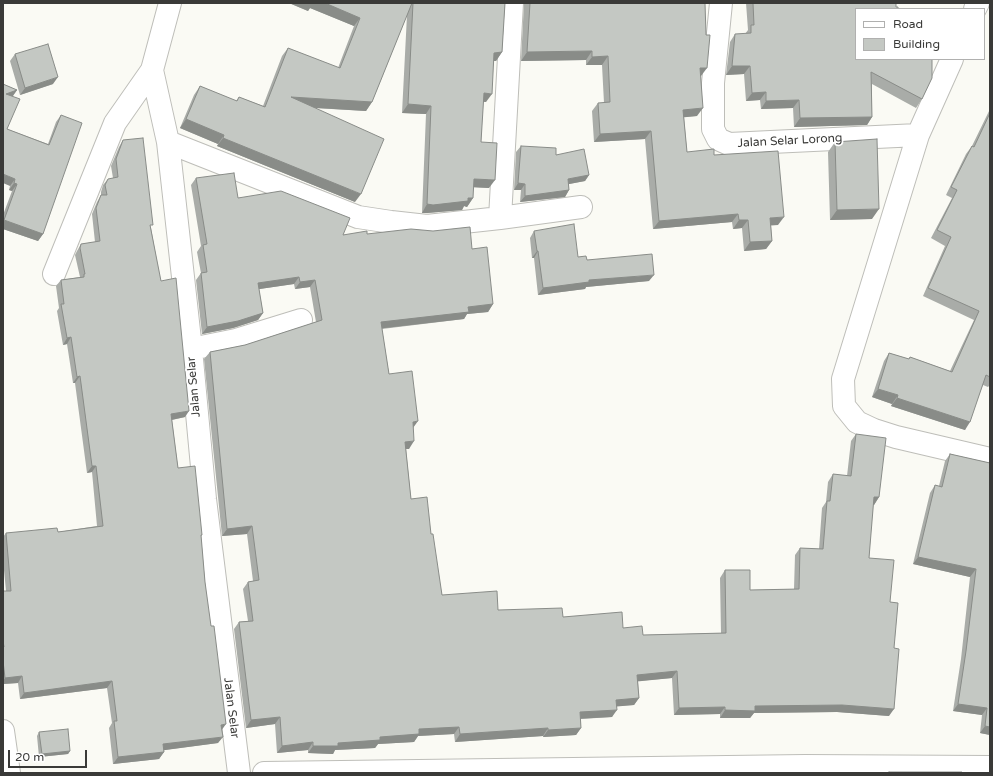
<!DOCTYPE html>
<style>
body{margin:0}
#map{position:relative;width:993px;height:776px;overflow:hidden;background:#fafaf4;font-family:"Varela Round",sans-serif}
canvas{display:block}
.frame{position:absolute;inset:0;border:4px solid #3a3a38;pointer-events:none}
.legend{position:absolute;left:855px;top:8px;width:130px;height:52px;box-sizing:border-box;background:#fff;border:1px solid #b0b0af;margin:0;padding:5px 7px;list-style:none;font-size:12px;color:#3a3a38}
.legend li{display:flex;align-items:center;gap:8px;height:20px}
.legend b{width:20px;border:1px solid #b0b0af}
.scale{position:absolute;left:8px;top:750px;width:79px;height:18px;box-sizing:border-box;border:2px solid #3a3a38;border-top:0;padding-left:5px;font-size:12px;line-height:14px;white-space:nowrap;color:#3a3a38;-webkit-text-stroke:3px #fff;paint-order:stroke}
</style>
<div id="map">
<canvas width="993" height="776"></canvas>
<div class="frame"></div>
<ul class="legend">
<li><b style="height:5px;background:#fff"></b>Road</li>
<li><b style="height:11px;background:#c4c8c3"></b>Building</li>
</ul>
<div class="scale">20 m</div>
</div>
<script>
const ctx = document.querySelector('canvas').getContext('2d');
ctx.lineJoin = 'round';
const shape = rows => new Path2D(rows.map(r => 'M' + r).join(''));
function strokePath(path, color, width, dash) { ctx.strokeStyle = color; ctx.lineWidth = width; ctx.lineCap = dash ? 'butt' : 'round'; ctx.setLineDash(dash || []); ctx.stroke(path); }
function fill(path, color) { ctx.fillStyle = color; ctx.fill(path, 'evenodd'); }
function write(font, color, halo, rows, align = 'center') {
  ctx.font = font + ' "Varela Round",sans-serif'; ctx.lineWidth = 3.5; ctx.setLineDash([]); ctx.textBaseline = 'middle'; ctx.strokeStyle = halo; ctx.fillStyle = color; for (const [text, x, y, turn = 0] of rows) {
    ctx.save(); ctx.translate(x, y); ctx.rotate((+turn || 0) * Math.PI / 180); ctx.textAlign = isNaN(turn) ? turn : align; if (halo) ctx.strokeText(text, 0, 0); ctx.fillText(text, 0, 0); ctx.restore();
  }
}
const street = shape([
 [170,3,152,70,168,142,191,349,205,499,239,773],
 [721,3,713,83,713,129,718,139,729,144,918,135,952,59],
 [975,9,978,3],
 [918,135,843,379,844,406,857,422,874,430,896,437,990,459],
 [168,142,358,217,391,222,427,226,500,218,581,207],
 [500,218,512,3],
 [54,274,115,123,152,70],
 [191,349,236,340,301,320],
 [3,731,9,773],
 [264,773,805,766,990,767]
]);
strokePath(street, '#bebeb9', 24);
strokePath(street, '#fff', 22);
fill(shape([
 [289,3,505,3,502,52,496,61,494,61,486,102,483,102,481,142,489,188,473,187,473,198,467,207,464,206,462,210,427,213,422,213,426,114,402,113,407,15,372,102,366,111,314,108,355,202,217,146,218,144,180,128,194,95,200,86,236,101,239,97,263,106,282,56,288,48,338,68,354,26,310,8,308,11],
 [524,3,705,3,701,76,700,76,697,116,684,117,687,152,714,155,778,225,771,225,772,241,766,249,744,251,742,228,733,229,732,222,653,229,645,139,594,142,592,111,598,103,604,103,602,65,586,65,586,60,521,61],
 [746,3,896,3,856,9,922,99,916,108,872,84,872,117,867,125,794,127,793,108,761,109,760,100,746,101,744,74,726,75,730,42,735,34,745,34,748,30],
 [15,54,53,84,20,95,10,61],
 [3,84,17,90,13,96,7,129,48,144,56,122,61,115,43,234,38,241,3,229,3,215,12,191,9,190,10,186],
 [990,109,990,385,988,387,983,385,965,430,891,406,892,404,872,397,884,361,889,353,909,359,910,357,950,371,974,320,923,296,945,246,931,238,952,198,946,195,966,154,972,146],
 [123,140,151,228,185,417,172,420,178,468,202,535,201,536,205,582,222,730,218,743,164,750,164,752,159,759,113,764,109,728,112,723,107,688,20,699,18,683,3,684,3,591,6,591,3,560,3,537,6,533,58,532,97,526,92,472,87,473,75,383,73,383,67,344,63,345,57,311,59,308,56,286,61,280,80,277,75,255,77,251,81,244,95,242,92,214,97,202,101,195,101,192,103,185,108,179,113,178,111,166,119,147],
 [835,142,872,219,830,220,828,152],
 [521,146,556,155,589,175,585,181,569,184,569,190,565,197,520,202,521,190,514,190,516,152],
 [196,178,238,198,343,235,367,234,472,249,493,304,488,312,467,314,464,319,382,329,389,374,413,428,409,449,406,449,411,499,431,534,442,595,498,610,563,617,623,628,643,635,721,633,720,578,725,570,750,590,794,589,795,555,800,548,819,549,822,508,826,502,828,482,833,474,847,476,851,441,856,434,879,497,874,505,873,505,869,558,890,602,894,648,889,716,837,712,754,713,750,718,720,718,720,714,674,715,672,678,638,681,639,698,634,705,617,706,612,717,581,719,581,728,576,735,543,737,543,736,455,742,454,734,418,736,414,742,378,744,375,748,335,750,333,754,308,753,308,750,277,753,275,724,246,728,234,629,239,622,248,621,243,589,248,582,253,581,247,534,222,536,204,359,210,352,245,345,316,322,310,287,295,289,294,284,259,289,263,313,258,320,233,328,202,334,196,280,201,273,197,252,201,246,191,185],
 [534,231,578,257,649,281,586,287,585,289,538,295,534,258,532,258,530,238],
 [950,454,990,463,990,735,980,733,982,715,953,711,961,659,970,577,913,564,930,493,935,485,939,486,945,461],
 [39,732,70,751,68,754,39,757,37,736]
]), '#a9aca8');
fill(shape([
 [289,3,325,3,360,18,354,26,310,8,308,11],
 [592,51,586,60,521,61,527,52],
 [502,52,496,61,488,61,494,53],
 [608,56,602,65,586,65,592,57],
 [732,66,750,66,744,74,726,75],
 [700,68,707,68,701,76,694,76],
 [58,77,53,84,20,95,25,88],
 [17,90,12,97,6,94],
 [766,92,760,100,746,101,752,93],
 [484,93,492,94,486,102,478,101],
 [291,97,372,102,366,111,285,106],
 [799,100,793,108,761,109,766,101],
 [408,104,431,106,426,114,402,113],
 [703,108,697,116,677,118,683,110],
 [872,117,867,125,794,127,800,118],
 [186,119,224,135,218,144,180,128],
 [651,131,645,139,594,142,600,134],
 [223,138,361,194,355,202,217,146],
 [3,174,15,179,10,186,3,183],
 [589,175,585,181,564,185,568,179],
 [474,179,495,180,489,188,468,187],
 [14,183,17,184,12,191,9,190],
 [518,183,525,184,521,190,514,190],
 [569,190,565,197,520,202,525,196],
 [468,198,473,198,467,207,464,206,462,210,427,213,422,213,427,204],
 [879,209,872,219,830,220,837,210],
 [738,214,732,222,653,229,659,221],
 [784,217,778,225,764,226,770,218],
 [4,220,43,234,38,241,3,229,3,221],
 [739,220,748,220,742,228,733,229],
 [772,241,766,249,744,251,750,242],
 [537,251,538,251,534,258,532,258],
 [654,275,649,281,586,287,585,289,538,295,543,288,589,280],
 [299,277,294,284,253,290,258,283],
 [315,280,310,287,295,289,300,282],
 [493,304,488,312,467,314,464,319,376,329,381,322,468,307],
 [263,313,258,320,233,328,202,334,207,327],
 [71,337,67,344,63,345,67,338],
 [80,376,75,383,73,383,77,377],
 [878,389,898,395,892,404,872,397],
 [897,398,970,422,965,430,891,406],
 [189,411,185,417,166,421,171,414],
 [418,421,413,428,413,422],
 [414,441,409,449,400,449,405,442],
 [92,466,96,466,92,472,87,473],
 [874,497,879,497,874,505,869,504],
 [252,526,247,534,222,536,227,529],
 [918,557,976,569,970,577,913,564],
 [677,671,672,678,632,682,637,675],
 [22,676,18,683,3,684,3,680,5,678],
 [112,681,107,688,20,699,24,693],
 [639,698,634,705,611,707,616,700],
 [958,704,987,708,982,715,953,711],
 [842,705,894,709,889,716,837,712,754,713,750,718,720,718,725,710,755,706],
 [725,707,720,714,674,715,679,708],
 [617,710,612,717,575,719,580,712],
 [280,717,275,724,246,728,251,720],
 [226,724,221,731,221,725],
 [985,726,990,727,990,735,980,733],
 [459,727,454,734,418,736,414,742,378,744,375,748,335,750,333,754,308,753,313,746,380,737,419,729],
 [548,728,543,736,455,742,460,734],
 [581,728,576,735,543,737,548,730],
 [223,737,218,743,158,751,163,744],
 [313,742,308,750,277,753,282,746],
 [70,751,68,754,39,757,42,754],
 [164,752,159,759,113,764,118,757]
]), '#898c88');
const building = shape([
 [325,3,412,3,372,102,291,97,384,139,361,194,223,138,224,135,186,119,200,86,237,101,239,97,265,107,288,48,340,68,360,18,325,3],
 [413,3,505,3,502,52,494,53,492,94,484,93,481,142,497,143,495,180,474,179,473,198,468,198,468,201,433,205,427,204,431,106,408,104,413,3],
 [530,3,705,3,706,35,710,35,707,68,700,68,703,108,683,110,687,152,714,149,714,155,778,151,784,217,770,218,772,241,750,242,748,220,739,220,738,214,659,221,651,131,600,134,598,103,610,102,608,56,592,57,592,51,527,52,530,3],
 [753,3,896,3,896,7,898,7,898,9,856,9,856,59,932,59,932,78,922,99,871,72,872,117,800,118,799,100,766,101,766,92,752,93,750,66,732,66,735,34,751,33,751,25,754,25,753,3],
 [48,44,58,77,25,88,15,54,48,44],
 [3,84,17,90,6,94,20,99,7,129,49,145,61,115,82,123,43,234,4,220,17,184,14,183,15,179,3,174,3,84],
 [990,113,990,377,986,375,970,422,897,398,898,395,878,389,889,353,909,359,910,357,952,372,979,311,928,288,951,237,937,230,957,190,951,187,972,146,974,147,990,113],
 [143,138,153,225,150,225,161,281,176,278,189,411,171,414,178,468,195,466,202,535,201,535,205,582,211,626,214,626,226,724,221,725,223,737,163,744,164,752,118,757,114,721,117,721,112,681,24,693,22,676,5,678,3,661,3,647,4,647,3,641,3,591,11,591,6,533,57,528,58,532,103,526,96,466,92,466,80,376,77,377,71,337,67,338,61,304,64,304,61,280,84,277,84,274,85,274,80,248,81,244,100,241,96,208,101,195,107,195,105,185,108,179,118,177,116,159,123,140,143,138],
 [877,139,879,209,837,210,835,142,877,139],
 [521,146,556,148,556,155,584,149,589,175,568,179,569,190,525,196,525,184,518,183,521,146],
 [234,173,238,198,281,191,350,218,343,235,367,231,367,234,411,229,433,231,470,227,472,249,487,247,493,304,468,307,469,312,381,322,389,374,412,371,418,421,413,422,414,441,405,442,411,499,427,497,431,534,433,534,442,595,497,591,498,610,562,608,563,617,622,612,623,628,642,626,643,635,726,633,725,570,750,570,750,590,799,589,800,548,823,549,827,501,830,501,833,474,851,476,856,434,886,438,879,497,874,497,869,558,894,560,890,602,898,603,894,648,899,649,894,709,842,705,755,706,755,711,725,710,725,707,679,708,677,671,637,675,639,698,616,700,617,710,580,712,581,728,548,730,548,728,460,734,459,727,419,729,419,734,380,737,380,740,338,743,338,746,313,746,313,742,282,746,280,717,251,720,239,622,253,621,248,582,259,580,252,526,227,529,210,352,245,345,322,320,315,280,300,282,299,277,258,283,263,313,238,321,207,327,201,273,207,272,203,245,207,244,196,178,234,173],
 [574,224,578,257,586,256,587,260,652,254,654,275,589,280,589,282,543,288,538,251,537,251,534,231,574,224],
 [950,454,990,463,990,727,985,726,987,708,958,704,966,651,976,569,918,557,935,485,942,487,950,454],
 [68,729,70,751,42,754,39,732,68,729],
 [889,772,962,772,962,773,889,773,889,772]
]);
fill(building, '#c4c8c3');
strokePath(building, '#898c88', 1);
write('12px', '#3a3a38', '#fff', [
 ["Jalan Selar Lorong",790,141,-3],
 ["Jalan Selar",194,387,-95],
 ["Jalan Selar",231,708,83]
]);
</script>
